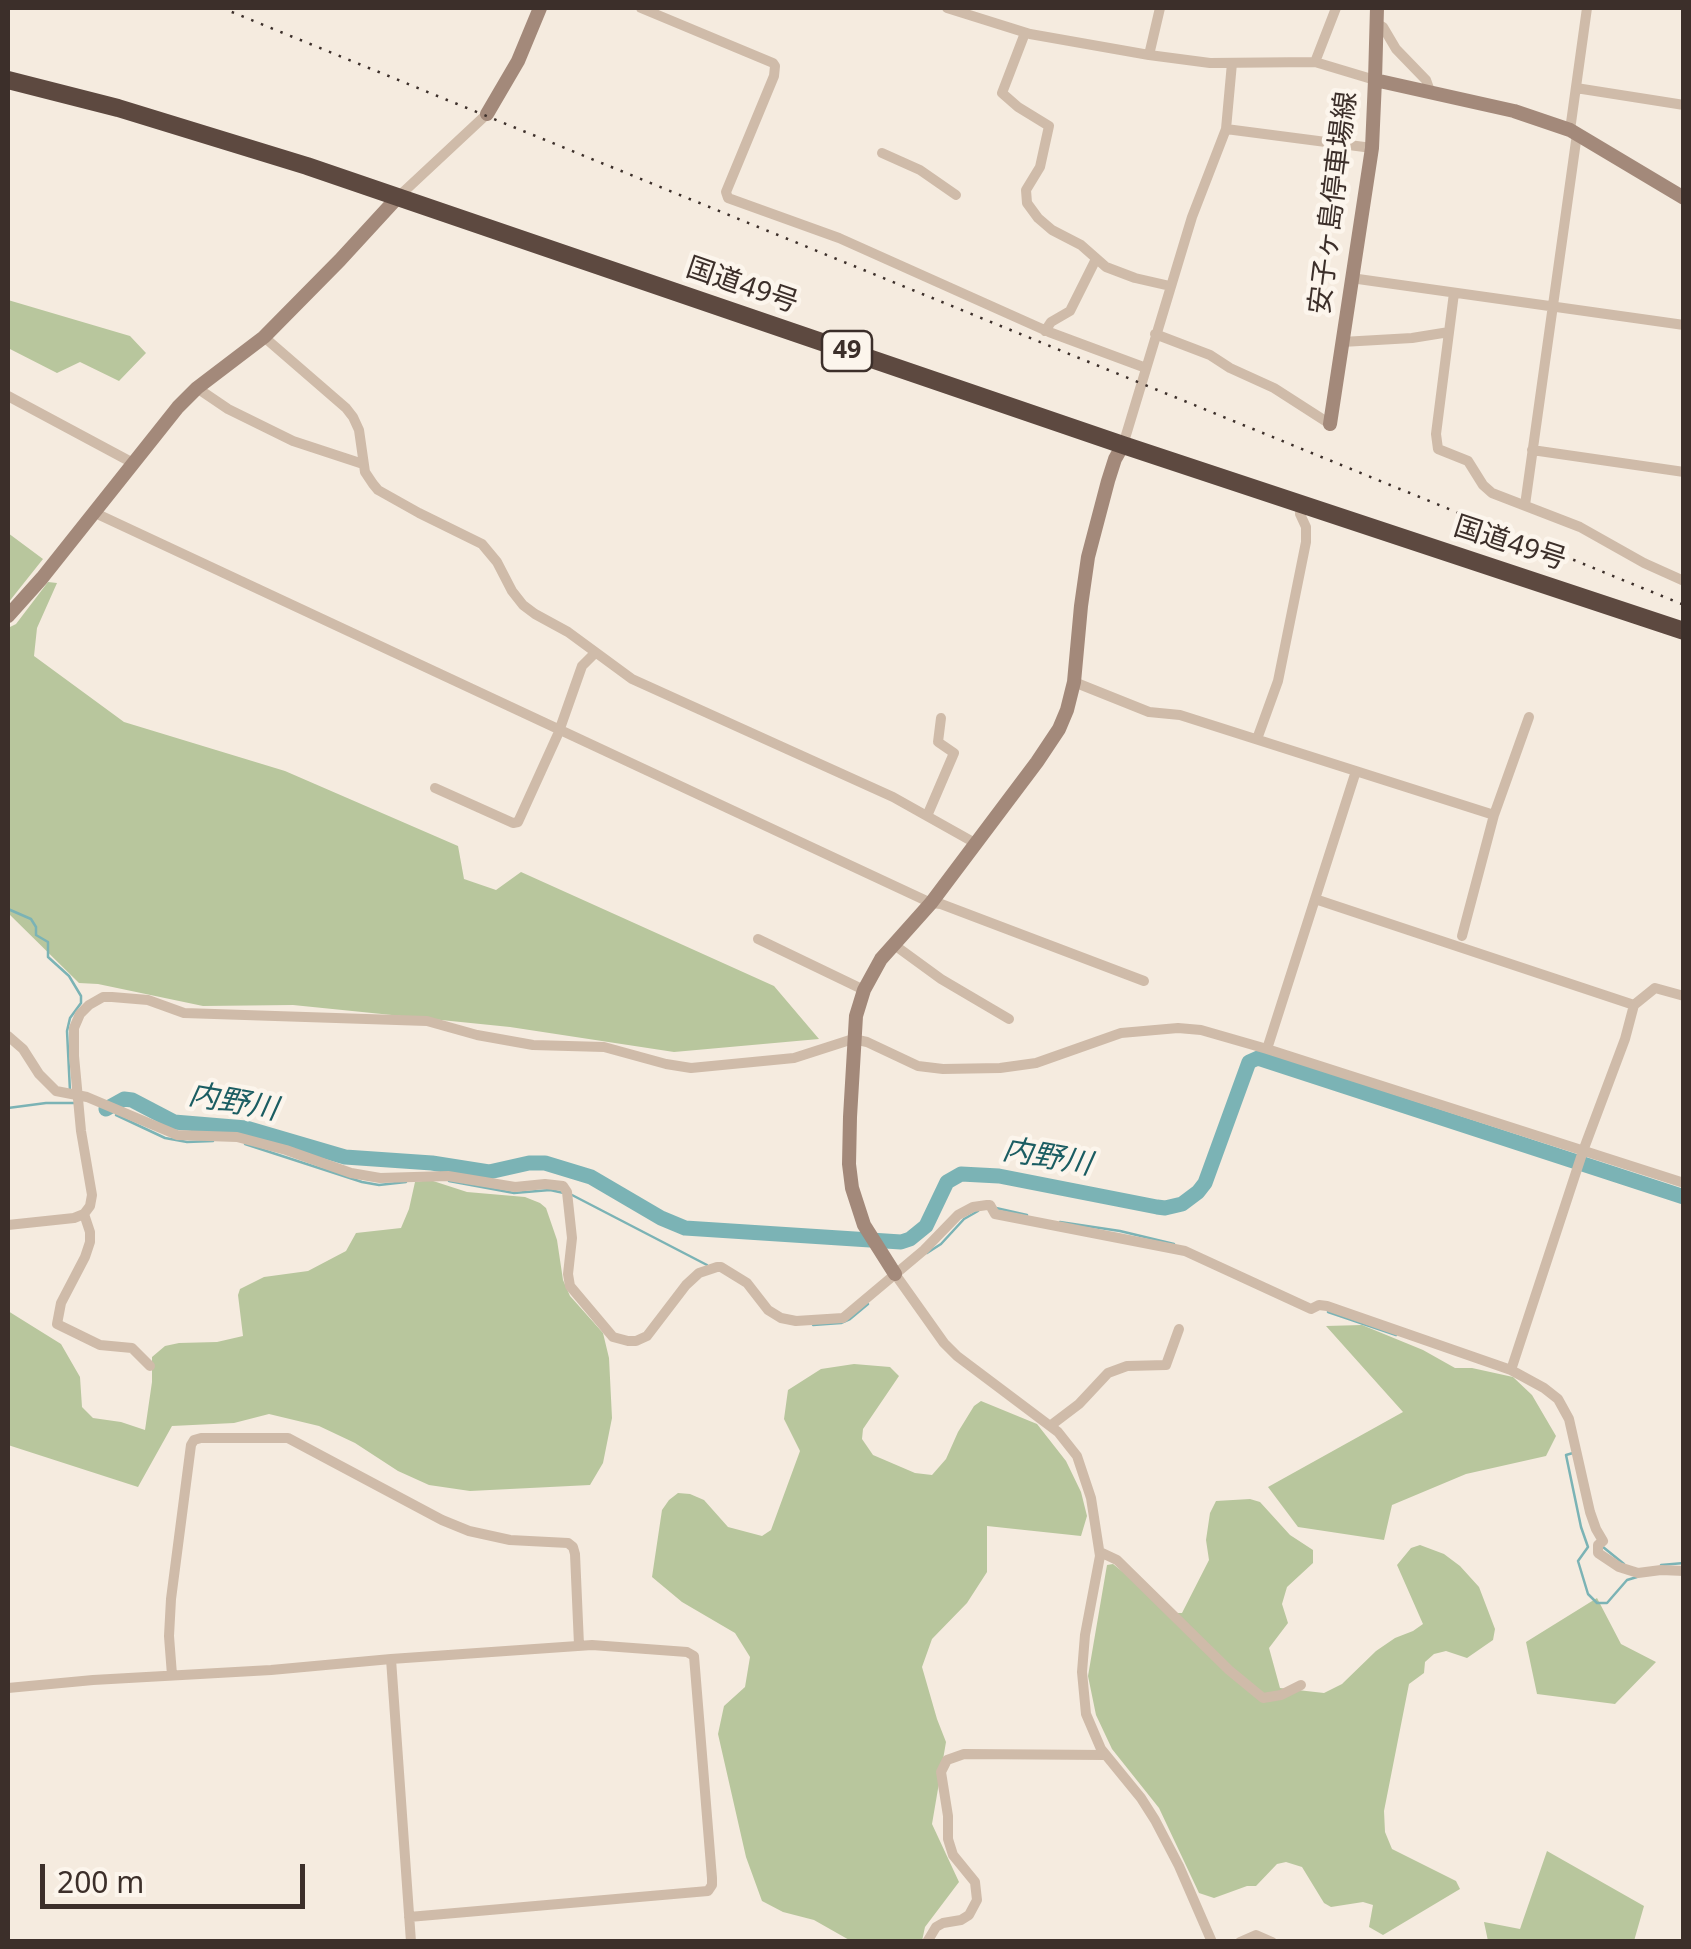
<!DOCTYPE html>
<meta charset="utf-8">
<style>
body{margin:0}
#map{position:relative;width:1691px;height:1949px;overflow:hidden;background:#f5ebdf;font-family:"Noto Sans",sans-serif}
canvas{display:block}
.frame{position:absolute;inset:0;border:10px solid #3c2f2a;pointer-events:none}
.scale{position:absolute;left:40px;top:1864px;width:265px;height:45px;box-sizing:border-box;border:5px solid #3c2f2a;border-top:0;padding-left:12px;font-size:30px;line-height:35px;white-space:nowrap;color:#3c2f2a;-webkit-text-stroke:8px #fcf5ec;paint-order:stroke}
</style>
<div id="map">
<canvas width="1691" height="1949"></canvas>
<div class="frame"></div>
<div class="scale">200 m</div>
</div>
<script>
const ctx = document.querySelector('canvas').getContext('2d');
ctx.lineJoin = 'round';
function fill(path, color) { ctx.fillStyle = color; ctx.fill(path, 'evenodd'); }
const shape = rows => new Path2D(rows.map(r => 'M' + r).join(''));
function strokePath(path, color, width, dash) { ctx.strokeStyle = color; ctx.lineWidth = width; ctx.lineCap = dash ? 'butt' : 'round'; ctx.setLineDash(dash || []); ctx.stroke(path); }
function write(font, color, halo, rows, align = 'center') {
  ctx.font = font + ' "Noto Sans","Noto Sans JP",sans-serif'; ctx.lineWidth = 9; ctx.setLineDash([]); ctx.textBaseline = 'middle'; ctx.strokeStyle = halo; ctx.fillStyle = color; for (const [text, x, y, turn = 0] of rows) {
    ctx.save(); ctx.translate(x, y); ctx.rotate((+turn || 0) * Math.PI / 180); ctx.textAlign = isNaN(turn) ? turn : align; if (halo) ctx.strokeText(text, 0, 0); ctx.fillText(text, 0, 0); ctx.restore();
  }
}
fill(shape([
 [8,300,130,336,146,353,119,381,80,362,57,373,8,348],
 [8,533,43,559,8,603],
 [48,582,57,583,37,628,34,656,124,722,285,771,458,846,464,879,496,890,521,872,774,986,819,1039,674,1052,510,1027,293,1005,203,1006,98,984,79,983,8,913,8,628,16,624],
 [430,1180,467,1192,525,1197,540,1203,546,1208,557,1240,563,1280,570,1296,603,1333,609,1358,612,1418,603,1463,590,1485,470,1491,429,1485,398,1471,355,1443,319,1426,269,1414,234,1423,172,1426,138,1487,8,1445,8,1311,61,1344,80,1377,82,1407,93,1418,121,1422,145,1430,152,1382,152,1357,165,1346,179,1343,217,1342,243,1336,238,1295,240,1289,264,1277,308,1271,346,1251,356,1233,401,1228,409,1209,415,1182],
 [1362,1325,1423,1350,1455,1368,1472,1368,1513,1377,1532,1395,1556,1436,1546,1456,1466,1474,1392,1505,1384,1540,1298,1527,1268,1487,1403,1412,1326,1326],
 [854,1364,890,1367,899,1376,863,1429,862,1439,873,1455,915,1473,932,1475,946,1459,958,1432,974,1406,981,1401,1037,1424,1066,1461,1081,1492,1087,1516,1081,1536,987,1526,987,1572,967,1603,932,1639,922,1667,937,1719,946,1742,932,1824,959,1882,925,1927,922,1941,851,1941,814,1920,783,1912,762,1901,746,1857,718,1734,724,1706,745,1687,750,1657,735,1633,682,1602,652,1577,662,1510,669,1500,678,1493,690,1494,704,1500,728,1527,762,1536,771,1530,800,1451,784,1419,788,1390,821,1369],
 [1250,1499,1260,1502,1290,1535,1313,1550,1313,1563,1287,1587,1282,1604,1288,1623,1269,1648,1280,1688,1324,1693,1342,1684,1376,1651,1395,1638,1413,1631,1423,1624,1397,1565,1411,1548,1420,1545,1444,1554,1460,1566,1479,1587,1495,1629,1493,1640,1467,1658,1446,1651,1434,1654,1425,1662,1424,1673,1409,1684,1384,1811,1385,1832,1392,1849,1456,1881,1460,1889,1383,1935,1369,1927,1373,1905,1363,1902,1331,1907,1324,1903,1302,1867,1286,1862,1277,1864,1256,1886,1247,1886,1214,1898,1199,1893,1159,1808,1112,1749,1096,1715,1088,1676,1107,1565,1113,1564,1174,1613,1182,1613,1209,1560,1206,1540,1210,1513,1216,1501],
 [1597,1598,1621,1644,1656,1662,1615,1704,1537,1694,1526,1642],
 [1547,1851,1644,1906,1634,1941,1488,1941,1484,1922,1520,1929]
]), '#b8c69d');
strokePath(shape([
 [8,909,31,919,36,927,36,935,48,942,48,957,69,976,81,996,81,1003,70,1018,67,1031,70,1091],
 [8,1108,46,1103,76,1103],
 [116,1115,165,1138,187,1142,213,1141],
 [245,1144,362,1182,379,1185,406,1182],
 [449,1181,514,1193,550,1190,564,1193],
 [572,1195,707,1265],
 [996,1208,1027,1215],
 [1060,1222,1120,1231,1174,1244],
 [927,1253,941,1244,964,1219,978,1211],
 [1328,1312,1396,1335],
 [813,1325,841,1323,850,1319,868,1304],
 [1573,1453,1566,1455,1581,1527,1588,1547,1578,1561,1588,1594,1597,1603,1607,1603,1627,1580,1637,1577],
 [1603,1547,1624,1564],
 [1661,1565,1684,1563]
]), '#7bb3b5', 2.5);
strokePath(shape([
 [106,1109,124,1099,132,1100,174,1122,246,1128,345,1157,432,1163,489,1172,529,1163,545,1163,591,1177,661,1218,685,1228,901,1242,910,1239,926,1226,947,1182,961,1174,999,1176,1157,1207,1165,1208,1182,1204,1198,1192,1205,1183,1249,1062,1258,1058,1684,1197]
]), '#7bb3b5', 15);
strokePath(shape([
 [641,8,773,63,775,66,774,76,726,192,728,198,839,238,1049,332,1146,368],
 [947,8,1030,34,1149,55,1210,63,1315,62,1375,80],
 [1376,23,1383,27,1396,49,1426,80,1431,94],
 [1025,33,1002,93,1018,107,1049,126,1040,167,1026,190,1027,203,1038,218,1052,230,1081,245,1106,267,1135,278,1170,286],
 [1149,55,1160,8],
 [1315,62,1336,8],
 [1576,88,1684,105],
 [1226,129,1372,148],
 [1570,130,1587,8],
 [882,153,920,170,956,195],
 [397,198,487,114],
 [1351,278,1684,325],
 [1454,293,1436,434,1438,449,1468,461,1483,485,1492,493,1580,527,1644,563,1684,581],
 [1045,331,1051,322,1070,311,1096,259],
 [1155,334,1210,355,1230,368,1274,388,1330,424],
 [264,337,346,408,353,417,359,430,365,472,373,484,378,490,419,513,482,544,497,562,512,591,523,605,535,614,568,632,632,679,893,797,975,843],
 [1342,342,1412,338,1449,332],
 [197,388,228,409,293,441,363,464],
 [8,396,133,463],
 [1123,445,1192,217,1226,129,1232,63],
 [1532,450,1684,472],
 [1525,505,1577,134],
 [93,512,931,903,941,904,1144,981],
 [1074,682,1149,712,1180,715,1494,815],
 [1257,739,1278,681,1306,542,1306,527,1300,514,1301,504],
 [435,788,513,823,518,822,558,734,582,666,595,653],
 [927,816,954,753,938,742,941,718],
 [1315,899,1634,1005],
 [1462,936,1494,815,1529,717],
 [758,939,864,990],
 [893,944,941,979,1009,1019],
 [8,1036,23,1049,39,1074,56,1091,87,1097,177,1135,237,1137,286,1150,351,1173,380,1178,448,1176,515,1187,545,1184,563,1186,567,1192,572,1238,568,1274,570,1286,613,1337,628,1341,636,1341,647,1336,686,1285,699,1273,717,1267,721,1267,747,1283,768,1310,781,1318,796,1321,843,1318,924,1250,958,1215,973,1207,987,1205,990,1205,995,1214,1185,1251,1311,1309,1319,1305,1327,1306,1511,1370,1544,1388,1558,1399,1569,1419,1590,1512,1596,1529,1603,1541,1598,1545,1598,1553,1619,1567,1638,1573,1661,1570,1684,1571],
 [1267,1049,1356,771],
 [84,1214,90,1232,90,1242,85,1257,61,1303,57,1324,100,1345,132,1348,150,1366],
 [8,1225,74,1218,84,1214,90,1206,92,1195,81,1131,74,1056,74,1028,80,1014,89,1005,103,997,112,997,148,1000,184,1013,427,1021,477,1035,533,1045,604,1047,666,1064,691,1068,794,1058,853,1039,867,1042,918,1066,943,1069,1000,1068,1036,1063,1121,1033,1178,1028,1201,1030,1267,1049,1684,1183],
 [895,1274,944,1343,957,1356,1058,1432,1077,1456,1091,1498,1100,1556,1085,1635,1082,1672,1086,1714,1101,1749,1141,1798,1155,1820,1179,1866,1212,1942],
 [1511,1370,1583,1151,1625,1039,1634,1005,1655,988,1684,996],
 [1050,1426,1079,1404,1108,1373,1127,1366,1166,1365,1179,1329],
 [1100,1552,1117,1560,1229,1670,1263,1698,1281,1695,1301,1685],
 [391,1659,411,1942],
 [172,1675,169,1636,171,1599,191,1445,194,1440,201,1438,288,1438,442,1520,469,1531,510,1540,568,1543,573,1547,575,1554,579,1645],
 [8,1688,93,1680,271,1670,391,1659,592,1645,687,1652,694,1656,712,1878,712,1885,708,1891,409,1917],
 [927,1942,936,1927,943,1923,961,1920,969,1915,977,1900,975,1882,953,1855,948,1839,948,1816,941,1772,947,1760,964,1754,1105,1755],
 [1240,1942,1256,1935,1272,1942]
]), '#cfbba9', 10);
strokePath(shape([
 [1375,80,1377,8],
 [487,114,518,61,540,8],
 [1330,424,1372,148,1375,80,1514,111,1570,130,1684,198],
 [8,616,42,578,178,407,197,388,264,337,340,260,397,198],
 [895,1274,864,1225,852,1188,849,1164,850,1117,856,1016,864,990,881,959,931,903,1037,762,1059,729,1067,710,1074,682,1081,606,1088,557,1108,481,1115,459,1123,445]
]), '#a3897a', 14);
strokePath(shape([
 [8,80,118,108,307,166,1123,445,1684,631]
]), '#5d4940', 18);
strokePath(shape([
 [222,8,1684,605]
]), '#3c2f2a', 2.5, [2.5, 8]);
for (const [x, y, w] of [
 [847,351,50]
]) { const box = new Path2D(); box.roundRect(x - w / 2, y - 20, w, 40, 8); ctx.fillStyle = '#fcf5ec'; ctx.fill(box); strokePath(box, '#3c2f2a', 2.5); }
write('bold 25px', '#3c2f2a', null, [
 ["49",847,351]
]);
write('28px', '#3c2f2a', '#fcf5ec', [
 ["安子ヶ島停車場線",1334,203,-83],
 ["国道49号",742,286,19],
 ["国道49号",1510,544,18]
]);
write('italic 30px', '#1b5d62', '#fcf5ec', [
 ["内野川",233,1103,10],
 ["内野川",1047,1158,10]
]);
</script>
